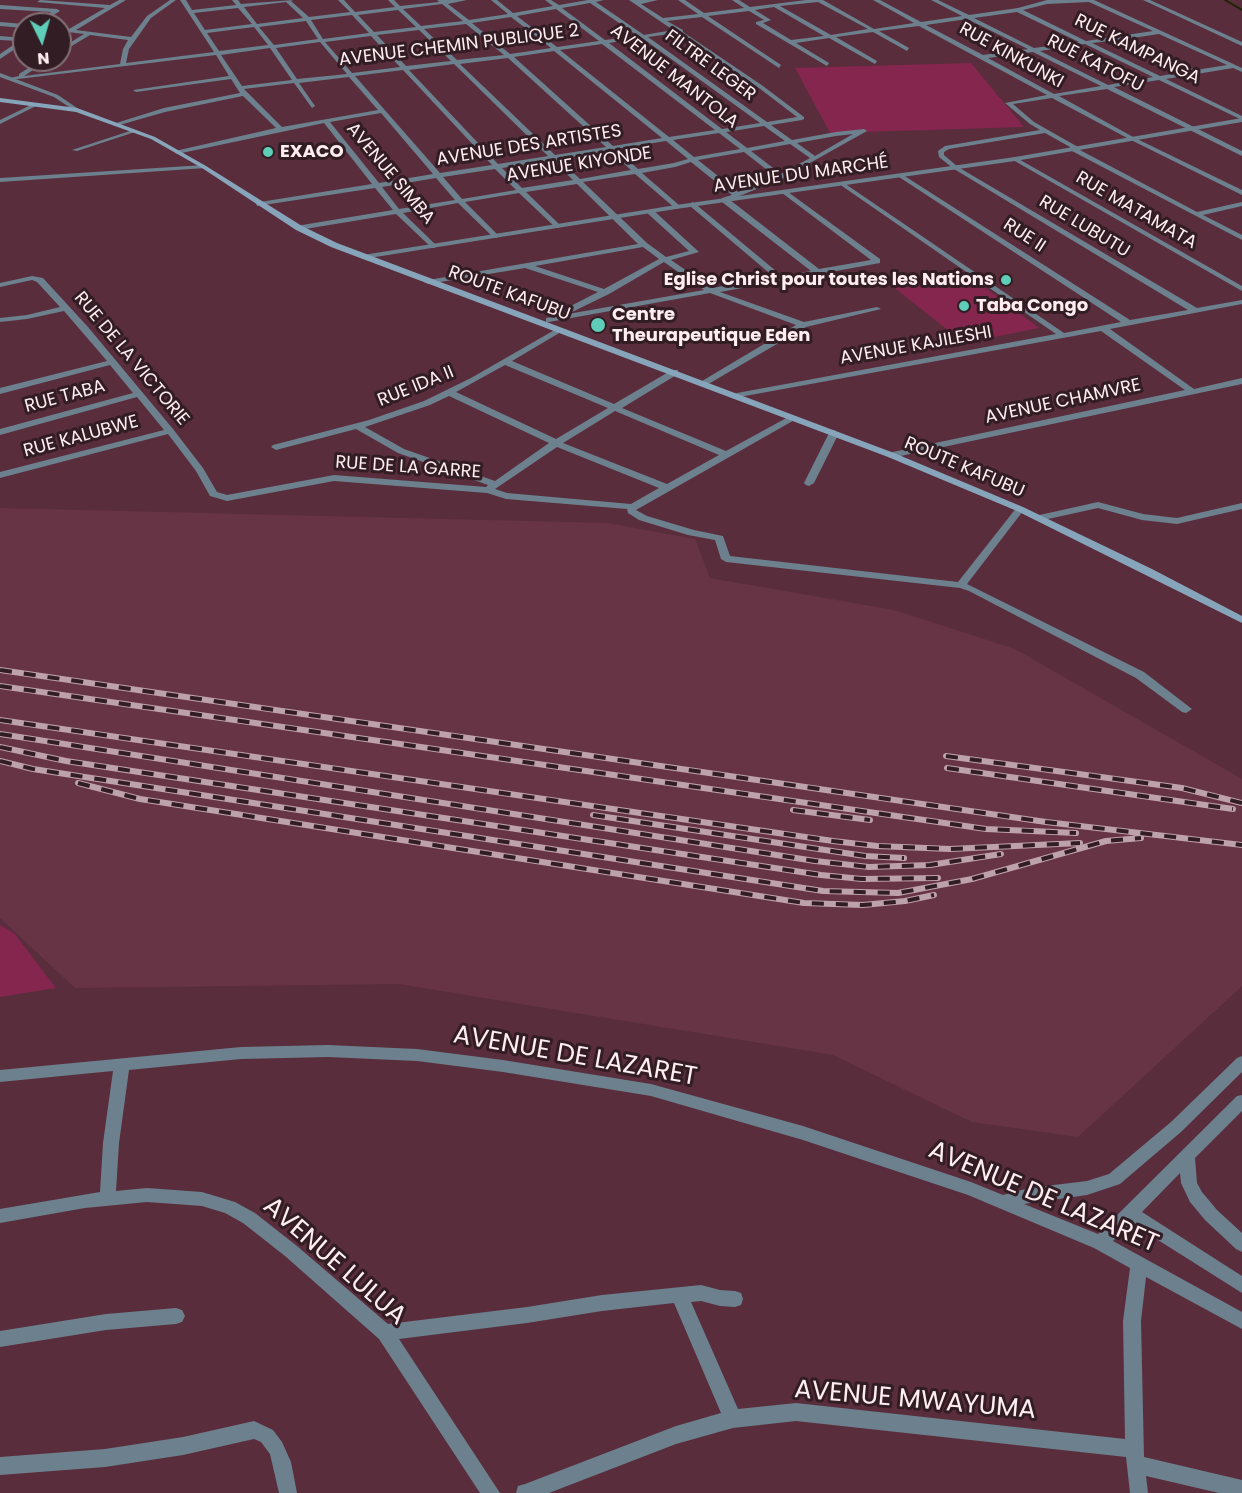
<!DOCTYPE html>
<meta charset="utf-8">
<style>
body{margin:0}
#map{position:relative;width:1242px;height:1493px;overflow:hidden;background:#592d3c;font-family:Poppins,sans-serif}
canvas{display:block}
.north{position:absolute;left:12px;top:12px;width:60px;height:60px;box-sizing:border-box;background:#311d23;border:2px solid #837076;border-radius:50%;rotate:175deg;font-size:16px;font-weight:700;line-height:24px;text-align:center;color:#ffedf2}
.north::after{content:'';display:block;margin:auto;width:21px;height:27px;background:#5eceb8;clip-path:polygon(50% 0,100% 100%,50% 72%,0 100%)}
</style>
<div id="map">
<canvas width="1242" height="1493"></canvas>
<div class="north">N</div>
</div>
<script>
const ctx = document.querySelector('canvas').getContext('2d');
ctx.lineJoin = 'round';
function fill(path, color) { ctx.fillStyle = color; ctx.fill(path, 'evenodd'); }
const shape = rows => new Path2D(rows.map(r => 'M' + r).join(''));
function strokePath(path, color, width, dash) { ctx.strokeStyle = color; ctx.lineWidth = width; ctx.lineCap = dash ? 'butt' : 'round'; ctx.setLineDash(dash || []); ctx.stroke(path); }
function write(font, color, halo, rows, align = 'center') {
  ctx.font = font + ' Poppins,sans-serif'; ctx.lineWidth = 6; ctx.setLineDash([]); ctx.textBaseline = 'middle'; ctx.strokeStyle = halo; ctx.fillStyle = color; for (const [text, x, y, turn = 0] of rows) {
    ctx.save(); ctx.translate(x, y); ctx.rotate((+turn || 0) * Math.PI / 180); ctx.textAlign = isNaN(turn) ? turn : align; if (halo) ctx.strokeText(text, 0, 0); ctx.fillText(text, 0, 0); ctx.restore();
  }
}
fill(shape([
 [0,508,607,523,695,539,710,578,894,610,1015,649,1242,779,1242,986,1078,1137,972,1122,833,1055,399,984,75,988,0,918]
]), '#673446');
fill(shape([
 [971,63,1024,127,830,133,795,68],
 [962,271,963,271,1039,328,964,343,891,285],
 [0,925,14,933,56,988,0,997]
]), '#85264e');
strokePath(shape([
 [1225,0,1242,10]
]), '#1e2402', 2);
fill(shape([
 [119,0,126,0,76,30,131,37,147,16,170,0,176,0,151,18,129,49,126,63,214,52,180,0,186,0,192,10,236,5,232,0,238,0,241,4,293,0,291,1,309,17,350,12,338,0,344,0,355,12,395,7,388,0,394,0,400,6,439,2,437,0,467,0,448,4,469,20,508,14,491,0,497,0,513,13,553,6,545,0,551,0,559,5,588,0,604,0,596,2,644,35,673,30,629,0,658,0,641,4,663,18,698,14,678,0,685,0,704,13,744,8,732,0,739,0,750,7,806,0,823,0,874,29,914,23,873,0,880,0,921,22,962,16,931,0,938,0,969,15,1018,8,1047,0,1094,0,1242,68,1242,72,1233,68,1166,79,1242,116,1242,120,1159,80,1114,87,1242,151,1242,156,1107,89,1059,96,1135,138,1242,190,1242,195,1131,140,1052,98,1013,104,1034,122,1078,147,1078,149,1197,212,1242,202,1242,206,1203,215,1242,235,1242,240,1070,150,1070,147,1045,133,949,149,944,152,944,155,958,167,1197,308,1242,300,1242,304,1110,329,1194,389,1242,378,1242,384,891,458,888,457,888,453,1185,390,1101,331,734,398,734,394,737,393,1056,334,842,186,842,184,844,183,1064,333,1121,322,899,177,899,175,903,175,1130,320,1188,310,954,169,939,157,938,151,945,146,1040,130,1030,124,1005,103,1047,95,919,26,879,31,909,48,907,51,873,32,836,37,877,61,875,64,829,38,796,43,829,63,827,66,756,24,756,22,764,20,749,11,708,16,781,65,779,68,702,17,667,21,683,30,683,32,763,86,804,117,804,119,802,120,771,125,792,140,836,132,864,129,867,131,783,178,730,200,819,269,871,260,782,193,788,192,880,259,880,263,720,292,804,322,877,307,881,309,806,327,705,386,701,383,702,381,796,325,710,293,549,322,546,322,546,318,563,315,560,313,561,311,598,292,525,268,428,284,424,282,428,280,638,244,577,184,526,192,559,224,559,228,556,228,519,193,465,202,497,234,497,238,494,238,458,203,403,213,435,244,435,248,432,248,396,214,299,230,296,230,296,226,393,210,375,188,257,206,256,204,260,202,372,184,324,123,177,154,175,153,175,151,276,128,243,96,165,112,116,126,113,124,164,108,240,93,231,79,136,92,133,90,229,76,216,55,10,80,10,78,19,76,19,74,41,60,48,60,24,76,120,64,123,49,128,40,90,35,60,53,60,49,84,34,60,31,60,27,69,29,105,8,37,2,40,0,110,5,119,0],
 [286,2,303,18,257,24,244,7,286,2],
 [818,2,868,29,831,35,780,6,818,2],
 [1089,2,1153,31,1086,41,1023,10,1047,4,1089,2],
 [590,3,638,36,605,40,562,8,590,3],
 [442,4,463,21,421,26,403,9,442,4],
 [774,7,824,36,791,40,763,23,771,20,755,10,774,7],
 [238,8,252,24,205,30,194,13,238,8],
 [556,9,599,41,557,47,517,16,556,9],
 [398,10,416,27,374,32,358,15,398,10],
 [1017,12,1079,42,1034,48,974,18,1017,12],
 [352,15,369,33,323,39,311,20,352,15],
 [511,17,551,48,510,54,472,23,511,17],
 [967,19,1028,49,983,55,926,25,967,19],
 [306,21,318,39,274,45,259,27,306,21],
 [466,24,504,55,457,60,424,29,466,24],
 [254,27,268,45,219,51,207,33,254,27],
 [419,30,451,61,406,66,377,35,419,30],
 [677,33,759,88,797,117,767,122,648,37,677,33],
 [1159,34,1227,65,1196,70,1126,39,1159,34],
 [371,36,400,67,352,73,325,42,371,36],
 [642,38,760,123,722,129,609,43,642,38],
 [1119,40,1189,71,1160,76,1092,43,1119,40],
 [320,42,347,74,297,79,276,48,320,42],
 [602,44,715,130,669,137,560,50,602,44],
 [1085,44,1153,77,1108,85,1040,51,1085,44],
 [270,48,292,80,242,86,221,55,270,48],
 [554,51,662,138,613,146,514,57,554,51],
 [1033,52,1101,86,1054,94,988,58,1033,52],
 [508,58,606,147,555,155,460,64,508,58],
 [454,64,548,156,498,164,409,70,454,64],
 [403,70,492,165,440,173,355,76,403,70],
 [349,77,378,110,282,127,244,89,294,83,312,108,315,106,299,83,349,77],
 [381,113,433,174,379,183,330,122,381,113],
 [764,126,785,141,747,148,726,132,764,126],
 [719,133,740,149,694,157,673,140,719,133],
 [853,134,815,156,797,143,836,136,853,134],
 [666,141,688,159,674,163,638,169,616,149,666,141],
 [790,144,810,158,781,174,751,151,790,144],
 [610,151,631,170,580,179,559,159,610,151],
 [744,152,776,177,738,192,698,160,744,152],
 [552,160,573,180,522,188,502,168,552,160],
 [691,162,732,195,722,198,722,202,811,271,782,276,693,202,689,204,690,206,774,277,712,288,671,260,699,252,652,209,645,211,689,251,666,257,647,243,583,182,635,174,676,209,680,207,679,205,642,173,675,167,691,162],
 [495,169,516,190,462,199,443,177,495,169],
 [436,178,455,200,399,209,382,187,436,178],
 [643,247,659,259,604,289,535,266,643,247],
 [664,262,704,290,568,314,609,294,664,262],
 [1143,0,1150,0,1242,42,1242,46,1143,0],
 [0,5,57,9,60,11,39,24,32,24,51,12,0,9,0,5],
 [0,22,24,24,24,28,0,26,0,22],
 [0,36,24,38,24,43,0,59,0,54,19,41,0,40,0,36],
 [35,103,40,104,0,124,0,120,35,103],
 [133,130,138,131,77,151,72,150,133,130],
 [1015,157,1242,286,1242,291,1013,160,1013,158,1015,157],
 [204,165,207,167,206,168,0,182,0,178,204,165],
 [32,276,43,278,88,327,173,429,203,468,217,492,227,495,334,475,486,487,488,485,398,453,356,429,276,450,271,447,273,445,369,420,424,401,471,378,558,328,562,330,561,332,512,361,614,404,672,370,678,370,678,374,622,408,726,451,790,416,796,416,798,418,636,510,647,516,694,530,723,536,730,556,958,582,1017,507,1023,507,1023,511,967,584,1144,672,1192,709,1186,713,1182,712,1136,678,969,591,960,588,726,562,721,559,715,540,688,535,639,520,628,513,627,509,506,499,487,493,334,481,227,501,210,496,196,471,168,434,0,478,0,472,164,430,137,397,0,435,0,429,133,393,110,365,0,394,0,388,107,361,64,311,27,319,0,322,0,318,27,315,60,307,37,282,32,280,0,287,0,283,32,276],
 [505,365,608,408,556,439,456,392,505,365],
 [449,396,549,443,495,481,404,449,365,427,430,405,449,396],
 [615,411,719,455,667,484,563,443,615,411],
 [557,447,659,488,631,504,507,493,495,489,557,447],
 [834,430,839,433,814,483,809,486,806,485,804,483,829,433,834,430],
 [1098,502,1143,514,1177,518,1242,503,1242,509,1177,524,1142,520,1098,508,1039,521,1034,518,1035,516,1098,502],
 [328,1045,417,1049,503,1060,651,1084,803,1126,971,1182,1003,1195,1029,1188,1087,1181,1109,1174,1171,1122,1237,1058,1242,1056,1242,1072,1181,1132,1120,1184,1087,1195,1024,1204,1098,1234,1237,1096,1242,1095,1242,1111,1195,1158,1197,1183,1202,1192,1217,1210,1242,1233,1242,1252,1236,1249,1205,1220,1190,1202,1181,1183,1180,1173,1142,1212,1242,1276,1242,1293,1131,1223,1113,1241,1242,1312,1242,1329,1146,1277,1141,1321,1144,1457,1242,1480,1242,1493,1219,1493,1146,1476,1148,1493,1130,1493,1126,1457,796,1421,733,1428,676,1444,549,1493,516,1493,518,1486,525,1484,676,1426,721,1413,674,1303,602,1311,527,1323,399,1339,500,1493,480,1493,379,1339,285,1256,243,1223,225,1213,202,1206,147,1202,85,1208,0,1223,0,1209,100,1192,103,1143,113,1071,0,1082,0,1070,241,1047,328,1045],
 [328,1057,417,1061,503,1072,651,1096,803,1140,968,1195,1094,1248,1130,1268,1123,1321,1125,1439,796,1403,738,1409,691,1302,701,1301,720,1306,735,1307,741,1305,743,1299,741,1293,735,1291,720,1290,701,1285,602,1295,527,1307,388,1324,297,1246,255,1213,235,1202,202,1192,147,1188,116,1191,119,1143,129,1070,241,1059,328,1057],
 [176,1308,182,1310,185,1316,182,1322,176,1324,106,1330,0,1347,0,1331,106,1314,176,1308],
 [254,1421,273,1430,282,1442,291,1462,297,1493,279,1493,270,1454,261,1442,254,1439,183,1455,105,1467,0,1475,0,1457,105,1449,183,1437,254,1421]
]), '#6d808d');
fill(shape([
 [0,73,58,95,80,110,75,111,54,97,0,77,0,73],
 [1242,118,1242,122,1015,161,676,209,363,259,359,257,363,255,676,205,1015,157,1242,118]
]), '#6d808d');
fill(shape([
 [0,98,77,108,155,137,206,166,302,226,337,243,894,453,1023,507,1152,569,1242,616,1242,623,1017,511,888,457,331,247,296,230,202,168,151,139,76,112,0,102,0,98]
]), '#87a5ba');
const rail = shape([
 [0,670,1046,822,1242,845],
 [0,686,986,829,1076,833],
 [0,720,833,841,877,846,950,849,1080,843],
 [0,734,815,861,869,867,930,865,1001,854],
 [0,747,66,761,821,875,862,879,938,878],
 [946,756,1182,788,1242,803],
 [0,761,33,769,823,891,898,893,972,879,1106,841,1141,838],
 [947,768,1233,809],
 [78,783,140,799,804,903,863,905,905,901,934,895],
 [793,810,870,820],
 [593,815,865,856,904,858]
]);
strokePath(rail, '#bea2ab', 6);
strokePath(rail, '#311d23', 4, [12]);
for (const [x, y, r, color] of [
 [268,152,6,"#5eceb8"],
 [1006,280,6,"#5eceb8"],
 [964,306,6,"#5eceb8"],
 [598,325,8,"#5eceb8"]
]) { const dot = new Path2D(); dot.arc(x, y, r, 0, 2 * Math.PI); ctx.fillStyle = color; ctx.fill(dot); strokePath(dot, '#311d23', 2); }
write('18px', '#ffedf2', '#311d23', [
 ["AVENUE CHEMIN PUBLIQUE 2",459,46,-7],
 ["RUE KAMPANGA",1137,50,26],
 ["RUE KINKUNKI",1011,56,29],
 ["RUE KATOFU",1095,64,27],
 ["FILTRE LEGER",710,66,36],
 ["AVENUE MANTOLA",674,77,38],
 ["AVENUE DES ARTISTES",529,146,-9],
 ["AVENUE KIYONDE",579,165,-9],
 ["AVENUE SIMBA",390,174,50],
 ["AVENUE DU MARCHÉ",801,175,-8],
 ["RUE MATAMATA",1136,211,30],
 ["RUE LUBUTU",1084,227,31],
 ["RUE II",1024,236,33],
 ["ROUTE KAFUBU",509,294,20],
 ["AVENUE KAJILESHI",916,346,-10],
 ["RUE DE LA VICTORIE",131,359,50],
 ["RUE IDA II",416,387,-22],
 ["RUE TABA",65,397,-15],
 ["AVENUE CHAMVRE",1063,402,-12],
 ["RUE KALUBWE",81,437,-15],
 ["RUE DE LA GARRE",408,468,4],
 ["ROUTE KAFUBU",964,468,23]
]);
write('bold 18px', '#ffedf2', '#311d23', [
 ["EXACO",280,152],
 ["Eglise Christ pour toutes les Nations",994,280,"right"],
 ["Taba Congo",976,306],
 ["Centre",612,315],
 ["Theurapeutique Eden",612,336]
], 'left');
write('26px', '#ffedf2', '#311d23', [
 ["AVENUE DE LAZARET",575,1057,10],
 ["AVENUE DE LAZARET",1043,1198,23],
 ["AVENUE LULUA",334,1262,41],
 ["AVENUE MWAYUMA",915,1401,5]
]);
</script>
